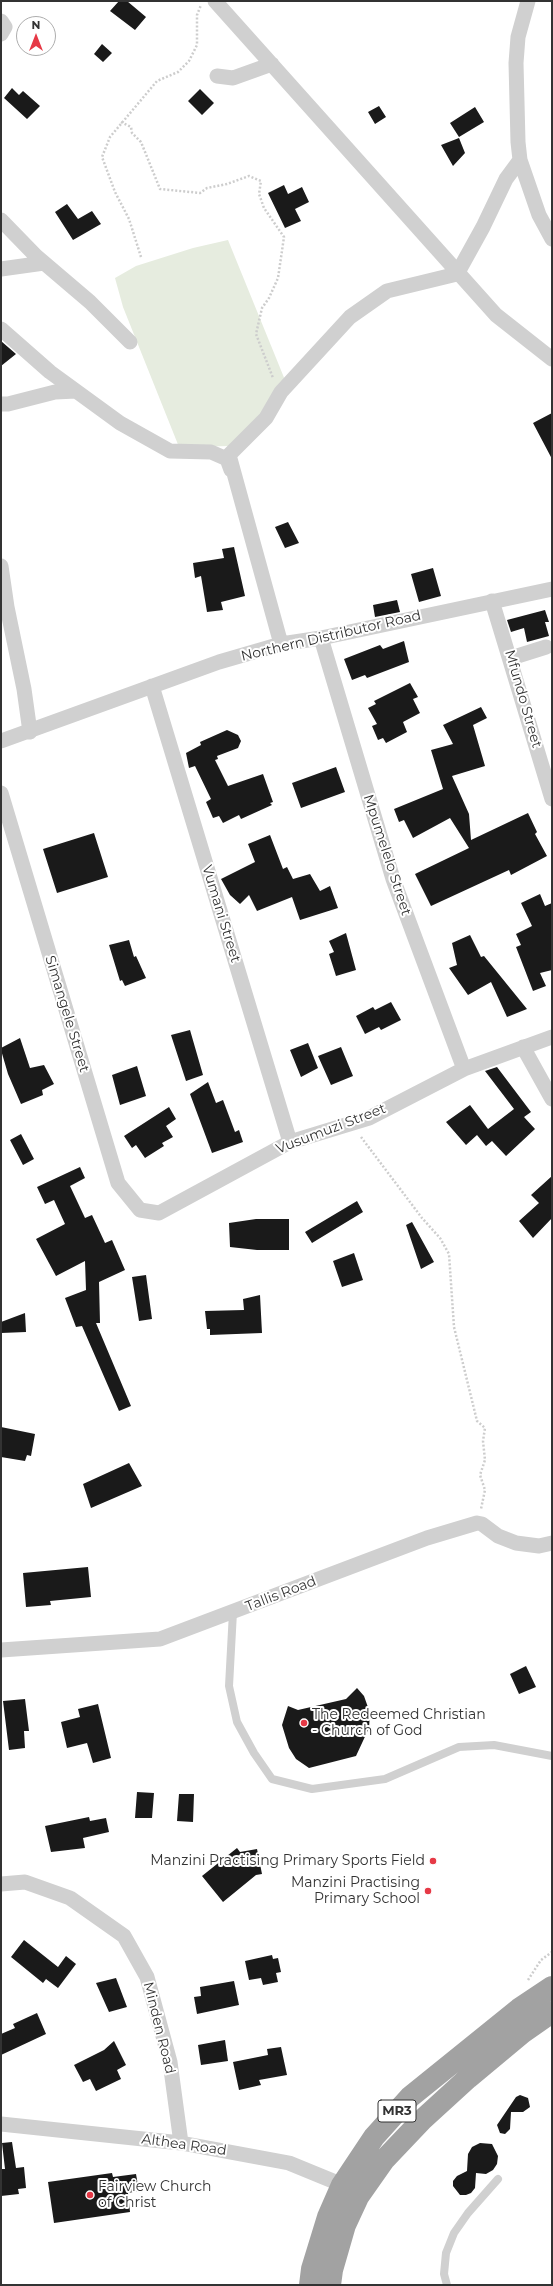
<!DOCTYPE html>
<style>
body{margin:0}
#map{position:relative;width:553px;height:2286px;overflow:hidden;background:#fff;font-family:Montserrat,sans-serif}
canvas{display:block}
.frame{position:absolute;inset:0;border:2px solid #333;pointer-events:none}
.north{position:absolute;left:16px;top:16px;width:40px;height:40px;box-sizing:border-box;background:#fff;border:1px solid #adadad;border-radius:50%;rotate:0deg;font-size:11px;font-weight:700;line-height:16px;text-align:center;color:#333}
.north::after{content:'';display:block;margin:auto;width:14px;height:18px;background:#e63946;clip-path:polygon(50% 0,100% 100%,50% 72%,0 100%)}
</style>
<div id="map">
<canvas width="553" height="2286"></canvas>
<div class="frame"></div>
<div class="north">N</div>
</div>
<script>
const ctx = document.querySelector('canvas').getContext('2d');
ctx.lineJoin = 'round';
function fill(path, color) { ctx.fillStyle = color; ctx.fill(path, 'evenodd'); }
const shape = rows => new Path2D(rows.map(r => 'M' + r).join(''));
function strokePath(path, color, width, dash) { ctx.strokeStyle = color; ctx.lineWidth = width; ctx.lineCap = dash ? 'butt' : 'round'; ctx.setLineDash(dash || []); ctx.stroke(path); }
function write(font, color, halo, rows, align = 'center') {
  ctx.font = font + ' Montserrat,sans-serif'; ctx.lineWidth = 4; ctx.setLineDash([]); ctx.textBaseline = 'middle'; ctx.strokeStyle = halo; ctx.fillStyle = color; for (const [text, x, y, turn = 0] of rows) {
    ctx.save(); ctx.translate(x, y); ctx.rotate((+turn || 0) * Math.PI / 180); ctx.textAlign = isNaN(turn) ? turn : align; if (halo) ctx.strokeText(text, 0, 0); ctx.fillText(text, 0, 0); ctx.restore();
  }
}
fill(shape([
 [228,240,285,380,256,427,233,446,179,447,123,307,115,278,136,266,193,248]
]), '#e6ecdf');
fill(shape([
 [119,1,127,1,146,17,135,30,110,11],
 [102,44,112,53,103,62,94,54],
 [12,88,19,95,23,91,40,106,27,119,4,98],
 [200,89,214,103,202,115,188,101],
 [379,106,386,117,375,124,368,112],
 [475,107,484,122,459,137,450,123],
 [459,138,465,153,453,166,441,145],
 [284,185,288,194,302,187,309,202,295,209,301,221,285,228,268,193],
 [67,204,78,219,92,211,101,224,73,240,55,212],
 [1,341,16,354,1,366],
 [552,413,552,459,533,423],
 [288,522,299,543,285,548,275,527],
 [234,547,245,596,221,602,223,610,207,612,201,576,195,578,193,563,224,558,222,549],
 [433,568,441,596,419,602,411,574],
 [397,600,400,612,375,617,373,605],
 [545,610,549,622,545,622,549,636,527,642,524,628,511,632,507,620],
 [404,641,409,662,367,678,365,675,352,680,344,659,380,645,383,649],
 [410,683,418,697,413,699,420,713,403,722,407,732,386,743,383,738,378,740,372,726,377,724,368,708,376,704,374,701],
 [481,707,487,718,473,725,485,766,452,776,469,814,471,840,528,813,537,832,535,834,547,856,511,875,509,870,431,906,415,874,469,848,450,818,413,838,404,820,399,822,394,809,443,789,431,750,453,744,443,725],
 [227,730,238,735,241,741,238,748,217,756,218,759,215,760,228,786,263,774,273,802,270,803,272,805,241,819,239,815,223,823,219,816,213,818,206,802,211,799,195,766,189,768,186,753,201,745,200,742],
 [336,767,345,792,301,808,292,783],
 [94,833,108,877,57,893,43,849],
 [270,835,283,869,287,867,293,879,310,874,320,891,330,886,338,908,300,920,292,897,257,911,249,895,240,904,230,895,221,879,255,862,248,844],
 [540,894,545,906,552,903,552,970,540,973,546,986,533,991,516,947,521,945,516,934,532,926,521,903],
 [346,933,356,970,336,976,329,954,334,952,329,941],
 [470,935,481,957,484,956,527,1009,507,1017,491,982,468,995,449,968,457,965,452,943],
 [129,940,134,957,136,956,146,978,125,986,122,980,120,981,109,945],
 [391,1002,401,1020,381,1030,379,1027,365,1034,356,1016,373,1007,375,1010],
 [190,1030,203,1075,186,1081,171,1035],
 [20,1038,30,1068,44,1065,54,1084,42,1090,43,1095,21,1104,8,1074,1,1050,1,1048],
 [308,1043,318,1068,301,1077,290,1050],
 [341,1047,353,1076,331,1085,318,1056],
 [137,1066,146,1096,120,1105,112,1075],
 [497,1067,531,1112,524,1117,535,1129,506,1156,492,1141,486,1146,477,1135,466,1145,446,1122,470,1105,488,1129,514,1109,485,1071],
 [208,1082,216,1103,223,1100,235,1132,239,1130,243,1142,212,1153,190,1094],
 [169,1107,176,1119,166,1126,173,1137,162,1143,164,1146,145,1158,136,1145,132,1148,124,1136],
 [21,1134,34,1159,23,1165,10,1140],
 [80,1167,85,1178,70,1186,85,1218,92,1215,105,1243,112,1240,125,1270,99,1282,100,1323,96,1323,131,1406,119,1411,82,1326,76,1327,65,1298,86,1290,85,1261,56,1276,36,1239,65,1224,54,1200,45,1204,37,1187],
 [552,1176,552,1218,533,1238,519,1221,539,1203,531,1195],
 [357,1201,363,1212,312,1243,305,1232],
 [256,1219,289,1219,289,1250,257,1250,230,1247,229,1223],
 [412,1222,434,1262,421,1269,406,1225],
 [354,1253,363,1280,342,1287,333,1261],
 [146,1275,152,1319,139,1321,132,1277],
 [260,1295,262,1333,210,1335,210,1329,207,1329,205,1311,244,1310,243,1299],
 [25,1313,26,1332,1,1333,1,1322],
 [1,1427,35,1434,31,1456,27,1455,25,1461,1,1457],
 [129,1463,142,1486,91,1508,83,1484],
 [88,1567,91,1597,50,1601,51,1605,26,1607,23,1573],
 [526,1666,536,1687,519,1694,510,1674],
 [357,1688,364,1696,370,1713,369,1728,356,1756,309,1768,296,1759,289,1748,282,1725,288,1706,298,1710,346,1699],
 [25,1699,29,1731,24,1731,25,1748,9,1750,3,1701],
 [98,1704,111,1758,93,1763,87,1743,67,1748,61,1722,80,1717,78,1709],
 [137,1792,154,1793,152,1818,135,1818],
 [179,1794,194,1794,193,1822,177,1821],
 [89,1817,90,1821,106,1818,109,1832,83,1838,85,1848,51,1852,45,1826],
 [237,1848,240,1852,257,1849,262,1874,256,1875,223,1902,202,1876],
 [24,1940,58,1967,66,1956,76,1964,58,1988,46,1979,43,1983,11,1957],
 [272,1955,273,1959,278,1958,281,1972,276,1973,278,1982,263,1985,261,1978,249,1980,245,1961],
 [116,1978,127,2007,109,2012,96,1983],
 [234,1981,239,2005,197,2014,194,1997,201,1996,200,1987],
 [37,2013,46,2034,1,2055,1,2034,15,2028,13,2024],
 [225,2040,228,2061,201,2065,198,2045],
 [114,2041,126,2065,117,2070,121,2079,96,2091,90,2079,83,2082,74,2065,104,2050],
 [281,2047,287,2075,259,2080,261,2085,239,2090,233,2062,268,2055,267,2049],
 [520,2095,528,2098,530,2107,523,2112,511,2112,510,2129,505,2134,500,2133,497,2125,516,2097],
 [12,2142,16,2168,24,2167,26,2188,18,2189,19,2194,1,2196,1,2169,5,2169,2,2143],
 [480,2143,492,2144,498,2156,497,2164,493,2170,486,2174,476,2173,475,2188,471,2193,466,2195,460,2195,453,2186,453,2181,457,2176,467,2171,468,2154,472,2147],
 [112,2173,113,2177,136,2174,139,2191,128,2193,130,2212,54,2223,48,2182]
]), '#1a1a1a');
strokePath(shape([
 [121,122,131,127,132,133,141,142,160,189,200,193,207,188,227,184,249,176,261,181,259,194,264,208,284,237,278,278,269,298,262,308,256,334,273,378],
 [141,257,129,219,115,192,102,157,110,137,157,81,178,72,189,61,197,45,197,15,201,5],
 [361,1137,422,1218,440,1238,449,1254,454,1327,477,1421,485,1428,483,1441,485,1460,480,1475,485,1490,481,1509],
 [528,1980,541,1960,552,1952]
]), '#cdcdcd', 2.5, [2, 2]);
strokePath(shape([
 [233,1612,229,1686,237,1722,254,1753,272,1779,312,1789,385,1779,459,1747,494,1745,552,1756],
 [447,2285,444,2274,446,2253,454,2233,468,2213,498,2179]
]), '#d0d0d0', 8);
strokePath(shape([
 [215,1,496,315,552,359],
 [1,21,5,27,1,34],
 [217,76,233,78,272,64],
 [520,160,539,215,552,239],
 [1,220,36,256,90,302,130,342],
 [1,269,44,263],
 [1,329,50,372,120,423,170,451,211,452,227,459,231,470],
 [1,404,8,404,55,392,76,391],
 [1,566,7,607,24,689,30,732],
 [492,601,552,799],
 [321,638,393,879,464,1069],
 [281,644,229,455,266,418,281,392,350,317,387,291,457,274,483,227,506,179,520,160,518,142,516,63,518,37,528,1],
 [511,658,546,647],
 [152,686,290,1142],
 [1,741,219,662,281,644,321,638,552,589],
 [1,793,118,1183,140,1210,159,1213,290,1142,369,1118,464,1069,552,1037],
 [523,1047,552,1099],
 [1,1650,160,1639,427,1538,477,1523,482,1524,498,1536,516,1543,539,1546,552,1543],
 [1,1884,25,1882,70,1898,124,1936,147,1977,170,2062,181,2143],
 [1,2124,181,2143,289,2163,350,2188]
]), '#d0d0d0', 15);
strokePath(shape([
 [310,2285,312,2269,328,2217,342,2185,374,2137,410,2097,519,2009,552,1987],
 [330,2285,332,2270,345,2225,358,2197,384,2160,422,2120,468,2078,522,2033,552,2012]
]), '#a2a2a2', 22);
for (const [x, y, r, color] of [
 [304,1723,4,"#e63946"],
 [433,1861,4,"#e63946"],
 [428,1891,4,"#e63946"],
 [90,2195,4,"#e63946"]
]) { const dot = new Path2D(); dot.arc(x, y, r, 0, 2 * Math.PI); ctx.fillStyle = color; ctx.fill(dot); strokePath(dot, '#fff', 1.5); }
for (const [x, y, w] of [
 [397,2111,38]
]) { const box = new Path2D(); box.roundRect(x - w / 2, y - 11, w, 22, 3); ctx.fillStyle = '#fff'; ctx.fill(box); strokePath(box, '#333', 1); }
write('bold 13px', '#333', null, [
 ["MR3",397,2111]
]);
write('14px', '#333', '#fff', [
 ["Northern Distributor Road",331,636,-13],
 ["Mfundo Street",523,699,74],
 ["Mpumelelo Street",387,855,72],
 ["Vumani Street",221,914,73],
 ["Simangele Street",67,1014,73],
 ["Vusumuzi Street",331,1129,-21],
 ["Tallis Road",281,1594,-21],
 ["Minden Road",159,2028,76],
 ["Althea Road",184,2145,8]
]);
write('14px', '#333', '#fff', [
 ["The Redeemed Christian",312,1715],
 ["- Church of God",312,1731],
 ["Manzini Practising Primary Sports Field",425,1861,"right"],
 ["Manzini Practising",420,1883,"right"],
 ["Primary School",420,1899,"right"],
 ["Fairview Church",98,2187],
 ["of Christ",98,2203]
], 'left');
</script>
